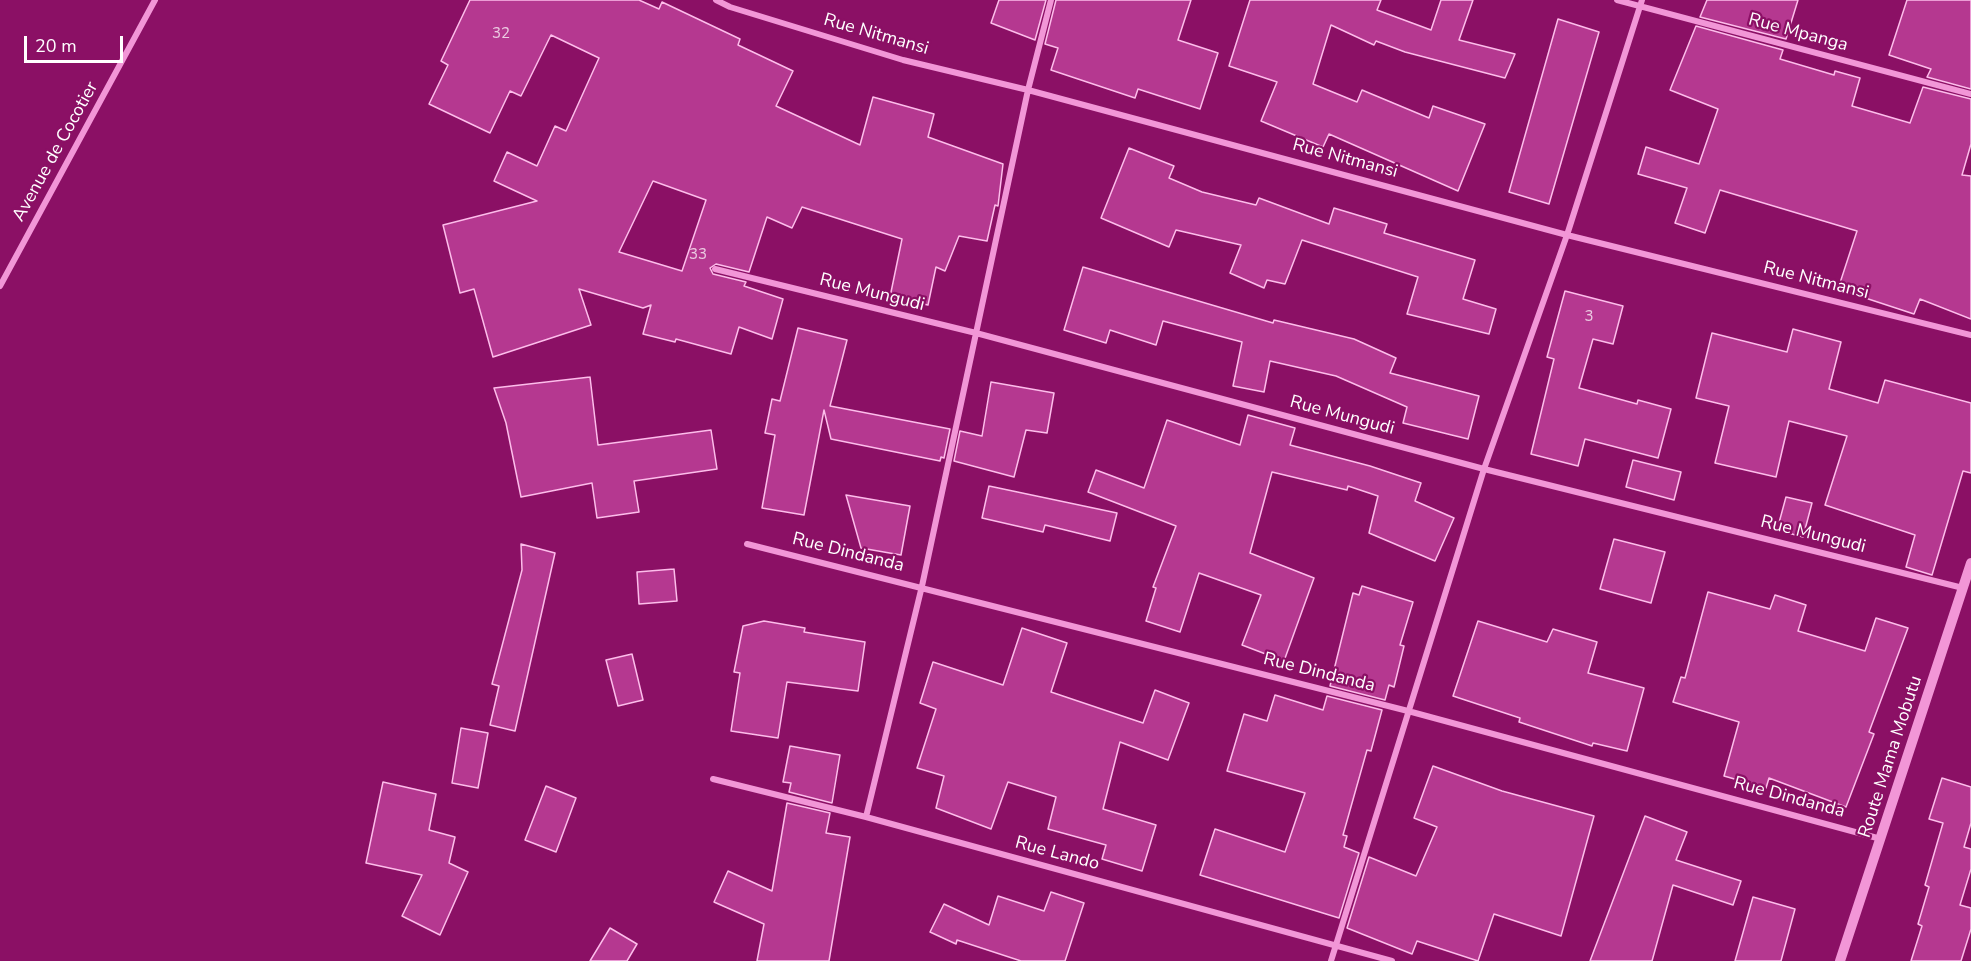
<!DOCTYPE html>
<style>
body{margin:0}
#map{position:relative;width:1971px;height:961px;overflow:hidden;background:#8b1065;font-family:"Nunito Sans",sans-serif}
canvas{display:block}
.scale{position:absolute;left:24px;top:36px;width:99px;height:27px;box-sizing:border-box;border:3px solid #fff;border-top:0;padding-left:8px;font-size:18px;line-height:21px;white-space:nowrap;color:#fff;-webkit-text-stroke:4px #8b1065;paint-order:stroke}
</style>
<div id="map">
<canvas width="1971" height="961"></canvas>
<div class="scale">20 m</div>
</div>
<script>
const ctx = document.querySelector('canvas').getContext('2d');
ctx.lineJoin = 'round';
function fill(path, color) { ctx.fillStyle = color; ctx.fill(path, 'evenodd'); }
const shape = rows => new Path2D(rows.map(r => 'M' + r).join(''));
function strokePath(path, color, width, dash) { ctx.strokeStyle = color; ctx.lineWidth = width; ctx.lineCap = dash ? 'butt' : 'round'; ctx.setLineDash(dash || []); ctx.stroke(path); }
function write(font, color, halo, rows, align = 'center') {
  ctx.font = font + ' "Nunito Sans",sans-serif'; ctx.lineWidth = 4.5; ctx.setLineDash([]); ctx.textBaseline = 'middle'; ctx.strokeStyle = halo; ctx.fillStyle = color; for (const [text, x, y, turn = 0] of rows) {
    ctx.save(); ctx.translate(x, y); ctx.rotate((+turn || 0) * Math.PI / 180); ctx.textAlign = isNaN(turn) ? turn : align; if (halo) ctx.strokeText(text, 0, 0); ctx.fillText(text, 0, 0); ctx.restore();
  }
}
const building = shape([
 [470,0,639,0,659,9,662,2,740,39,738,45,793,71,776,106,860,145,873,97,934,114,928,137,1003,164,998,206,995,205,987,241,959,236,945,271,936,267,928,305,890,297,902,239,802,207,792,228,767,217,749,272,716,264,710,268,713,274,746,282,744,286,783,299,772,339,739,327,731,354,676,339,675,342,643,334,651,305,643,308,579,289,591,325,493,357,474,289,460,293,443,225,537,201,494,181,507,152,537,166,555,126,566,131,599,58,551,35,521,96,510,91,490,133,429,104,448,65,441,61,470,0],
 [653,181,706,200,682,271,619,252,653,181],
 [999,0,1046,0,1035,40,991,23,999,0],
 [1056,0,1191,0,1178,40,1218,53,1200,109,1138,89,1135,98,1051,70,1058,48,1045,44,1056,0],
 [1250,0,1381,0,1377,10,1431,30,1441,0,1473,0,1459,40,1515,54,1505,78,1405,52,1376,41,1374,45,1331,25,1313,84,1357,102,1362,90,1429,118,1433,106,1485,124,1458,191,1329,134,1323,147,1261,121,1277,82,1229,66,1250,0],
 [1707,0,1798,0,1786,39,1700,17,1707,0],
 [1907,0,1971,0,1971,89,1927,77,1931,69,1889,55,1907,0],
 [1558,19,1599,32,1549,204,1509,192,1558,19],
 [1696,26,1783,50,1780,59,1834,75,1835,71,1860,78,1852,106,1910,123,1923,87,1971,99,1971,144,1962,175,1971,176,1971,319,1920,299,1914,314,1838,289,1857,231,1720,190,1705,233,1675,223,1687,188,1638,174,1646,147,1699,164,1718,109,1670,90,1696,26],
 [1129,148,1174,166,1169,178,1202,192,1256,205,1259,198,1329,224,1334,208,1387,224,1384,233,1475,260,1463,299,1496,309,1489,334,1407,314,1418,277,1302,240,1285,284,1267,280,1264,288,1230,273,1241,245,1176,230,1169,247,1101,218,1129,148],
 [1083,267,1273,323,1274,320,1354,339,1396,358,1390,373,1479,396,1468,439,1403,423,1407,407,1336,376,1270,361,1264,392,1233,386,1242,342,1163,321,1156,345,1110,330,1106,343,1064,330,1083,267],
 [1565,291,1623,306,1613,344,1593,339,1579,388,1637,404,1638,400,1671,409,1658,458,1585,439,1578,466,1531,454,1554,359,1547,357,1565,291],
 [798,328,847,340,830,406,950,429,944,458,941,457,940,461,831,439,824,410,804,515,762,508,775,435,765,433,772,399,780,401,798,328],
 [1793,329,1841,342,1829,389,1878,403,1885,380,1971,403,1971,473,1963,471,1932,575,1906,567,1915,535,1825,505,1847,436,1789,421,1776,477,1715,463,1729,406,1696,398,1712,333,1787,352,1793,329],
 [590,377,598,445,711,430,717,469,634,481,639,512,597,518,592,483,521,497,506,423,494,388,590,377],
 [991,382,1054,393,1047,433,1026,430,1014,477,954,461,960,431,982,436,991,382],
 [1248,415,1295,428,1290,445,1370,466,1421,483,1415,501,1454,518,1435,561,1369,533,1378,496,1348,486,1347,490,1272,472,1250,553,1314,578,1284,661,1242,645,1261,595,1199,573,1180,632,1146,621,1156,588,1153,587,1176,526,1088,492,1096,470,1144,488,1167,420,1240,445,1248,415],
 [1633,460,1681,472,1674,500,1626,487,1633,460],
 [989,486,1117,513,1110,541,1045,525,1043,532,982,518,989,486],
 [846,495,910,506,901,555,861,548,846,495],
 [1786,497,1812,503,1803,537,1777,530,1786,497],
 [1614,539,1665,552,1651,603,1600,589,1614,539],
 [521,544,555,553,515,731,490,725,499,686,492,684,522,570,521,544],
 [674,569,677,601,639,604,637,572,674,569],
 [1362,586,1413,602,1400,645,1404,646,1394,687,1389,685,1385,700,1330,686,1353,593,1359,595,1362,586],
 [1708,592,1770,609,1775,595,1806,605,1798,631,1865,651,1876,618,1908,628,1869,732,1874,734,1846,807,1769,778,1766,788,1724,776,1739,722,1673,702,1681,677,1685,678,1708,592],
 [764,621,805,628,804,632,865,642,858,691,787,682,778,738,731,731,740,673,734,672,743,626,764,621],
 [1478,621,1547,642,1553,629,1597,642,1588,673,1644,688,1627,751,1593,743,1592,746,1519,722,1520,718,1453,696,1478,621],
 [1022,628,1067,643,1051,692,1143,723,1155,690,1189,703,1168,760,1120,742,1103,809,1156,825,1142,871,1102,859,1106,845,1048,829,1056,797,1008,782,991,829,936,808,944,776,917,768,936,709,920,703,933,662,1003,685,1022,628],
 [632,654,643,700,618,706,606,660,632,654],
 [1275,695,1323,710,1327,696,1382,710,1371,751,1367,750,1343,835,1347,836,1344,847,1359,853,1339,918,1200,875,1215,829,1285,852,1305,793,1227,771,1244,714,1267,721,1275,695],
 [461,728,488,733,478,788,452,783,461,728],
 [790,746,840,755,832,803,789,792,791,783,783,782,790,746],
 [1433,766,1502,791,1594,816,1561,936,1494,914,1478,961,1417,941,1412,954,1347,928,1369,857,1416,876,1437,827,1414,818,1433,766],
 [1942,778,1971,787,1971,823,1964,847,1971,849,1971,869,1960,905,1971,908,1971,929,1961,961,1911,961,1922,926,1918,924,1929,887,1925,885,1943,823,1929,819,1942,778],
 [383,782,436,794,429,830,455,837,449,863,468,872,440,935,402,916,422,875,366,863,383,782],
 [546,786,576,798,556,852,525,840,546,786],
 [787,803,830,813,826,833,850,837,829,961,757,961,764,924,714,902,728,871,772,891,787,803],
 [1645,816,1687,832,1676,860,1741,881,1733,905,1673,885,1652,961,1590,961,1645,816],
 [1051,892,1084,903,1065,961,1021,961,957,940,956,944,930,932,944,904,989,925,998,896,1044,911,1051,892],
 [1753,897,1795,909,1781,961,1735,961,1753,897],
 [610,928,637,944,627,961,590,961,610,928]
]);
fill(building, '#b53890');
strokePath(building, '#fdbdeb', 1.5);
strokePath(shape([
 [716,0,730,7,903,60,1028,90,1567,235,1971,335],
 [1617,0,1971,94],
 [715,269,976,333,1484,469,1963,588],
 [0,286,155,0],
 [747,544,1408,711,1881,839],
 [713,779,866,817,1392,961],
 [866,817,922,586,1028,90,1051,0],
 [1331,961,1484,469,1567,235,1642,0]
]), '#f296d7', 6);
strokePath(shape([
 [1840,961,1971,563]
]), '#f296d7', 10);
write('15px', '#eccde3', null, [
 ["32",501,34],
 ["33",698,255],
 ["3",1589,317]
]);
write('18px', '#fff', '#8b1065', [
 ["Rue Mpanga",1798,33,15],
 ["Rue Nitmansi",876,35,16],
 ["Avenue de Cocotier",56,152,-61],
 ["Rue Nitmansi",1345,159,15],
 ["Rue Nitmansi",1816,281,14],
 ["Rue Mungudi",872,293,14],
 ["Rue Mungudi",1342,416,15],
 ["Rue Mungudi",1813,535,14],
 ["Rue Dindanda",848,553,14],
 ["Rue Dindanda",1319,673,14],
 ["Route Mama Mobutu",1891,757,-72],
 ["Rue Dindanda",1789,798,15],
 ["Rue Lando",1057,854,15]
]);
</script>
